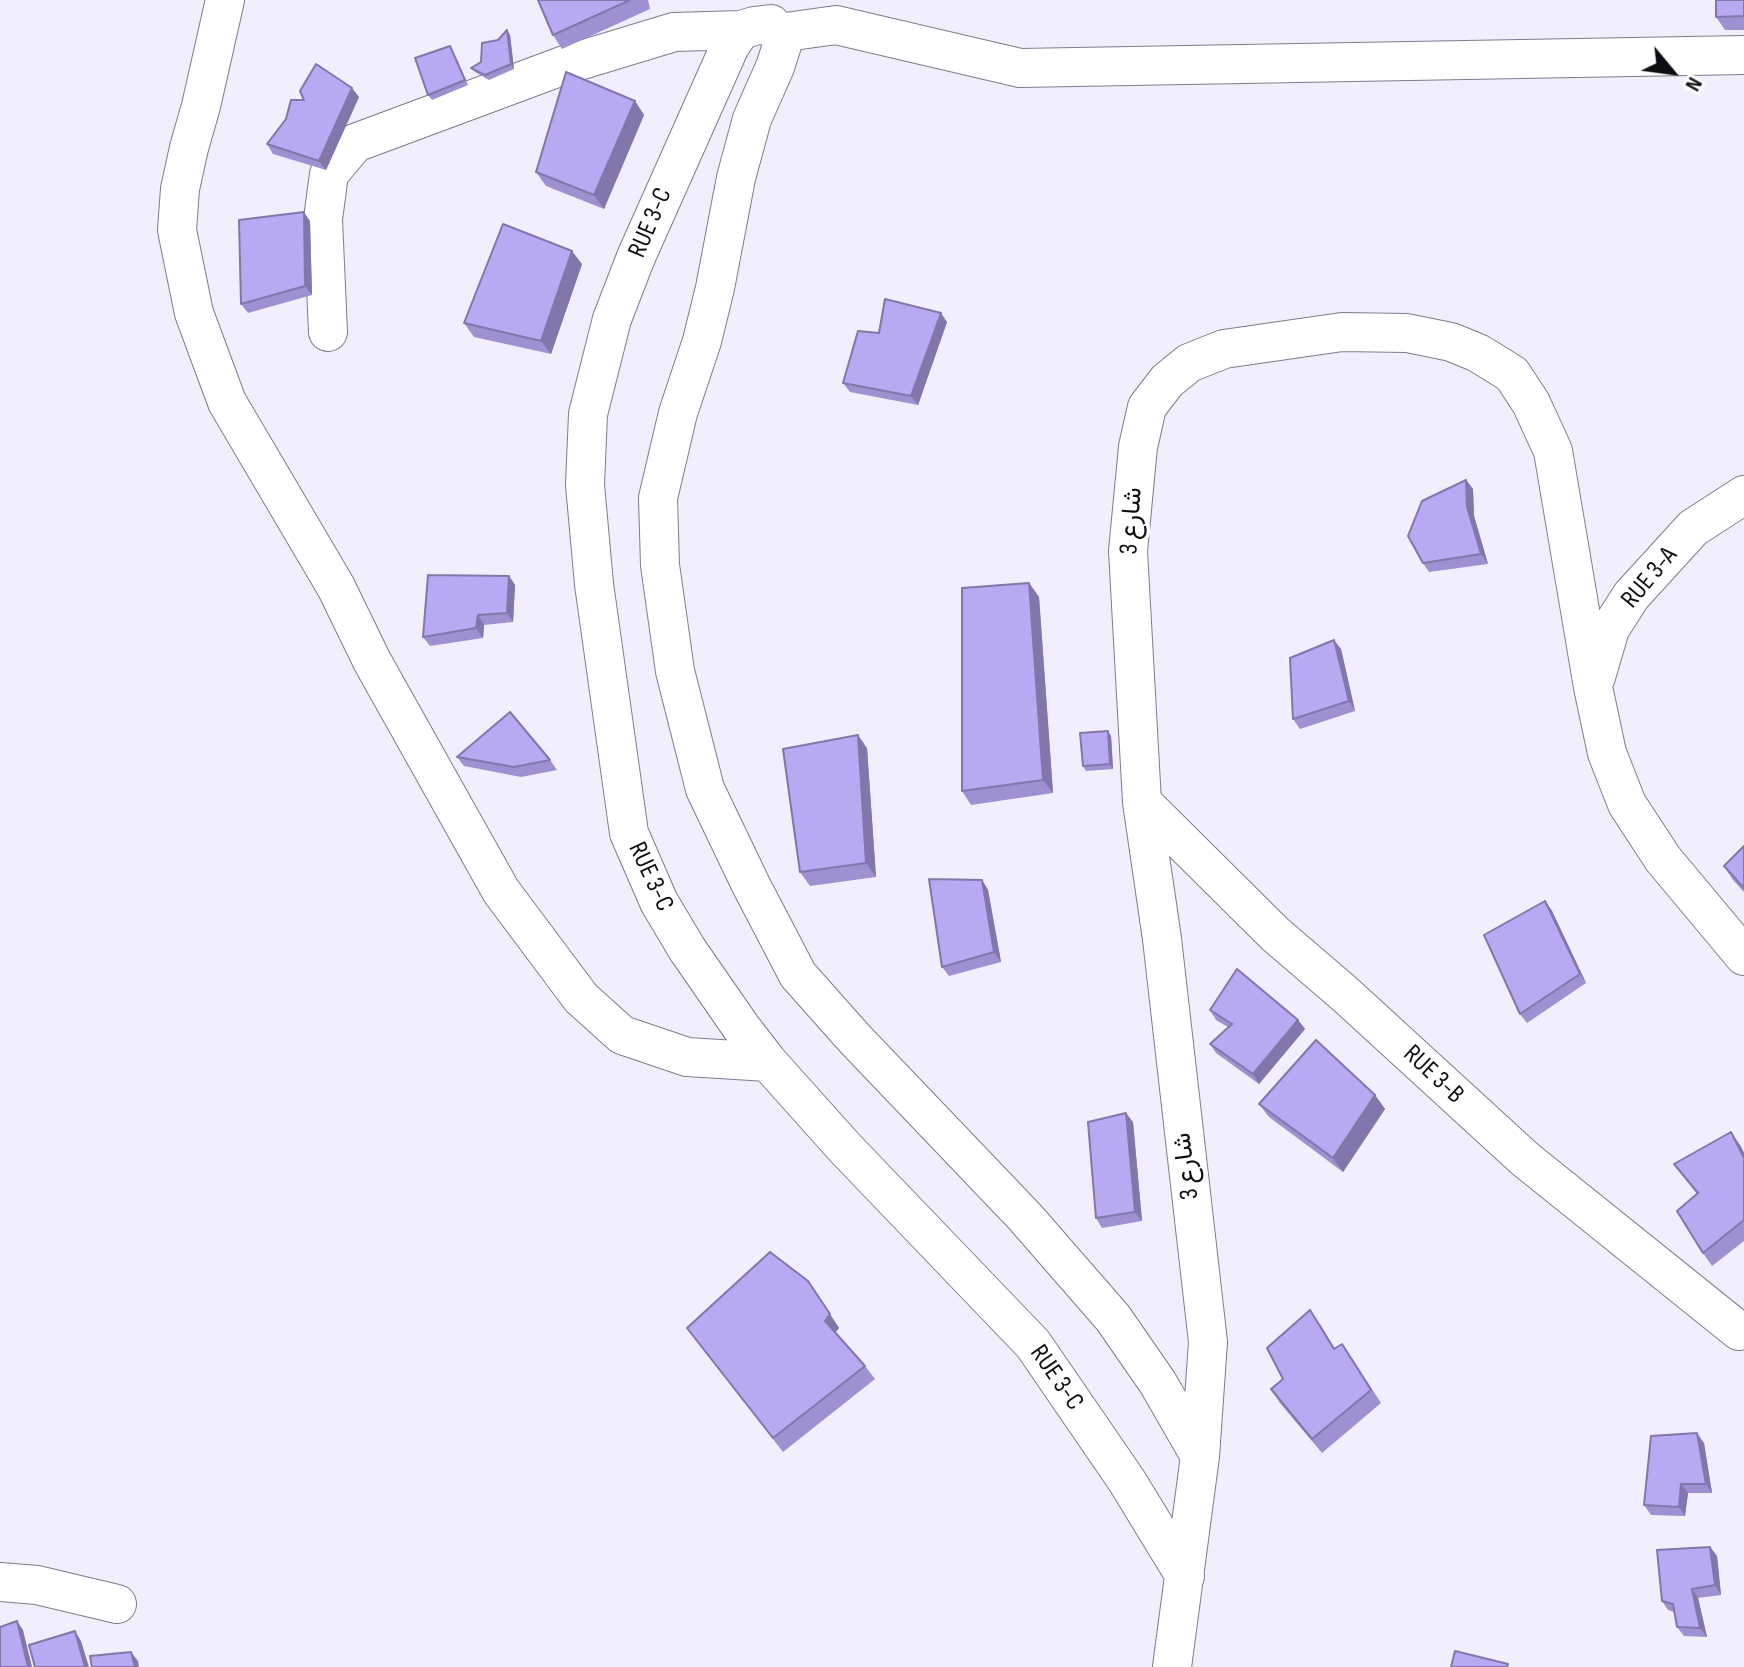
<!DOCTYPE html>
<meta charset="utf-8">
<style>
body{margin:0}
#map{position:relative;width:1744px;height:1667px;overflow:hidden;background:#f1eefd;font-family:"Sofia Sans Condensed",sans-serif}
canvas{display:block}
.north{position:absolute;left:1632px;top:32px;width:80px;height:80px;-webkit-text-stroke:6px #fff;paint-order:stroke;rotate:119deg;font-size:22px;font-weight:700;line-height:32px;text-align:center;color:#0e0d13}
.north::after{content:'';display:block;margin:auto;width:28px;height:36px;background:#0e0d13;clip-path:polygon(50% 0,100% 100%,50% 72%,0 100%)}
</style>
<div id="map">
<canvas width="1744" height="1667"></canvas>
<div class="north">N</div>
</div>
<script>
const ctx = document.querySelector('canvas').getContext('2d');
ctx.lineJoin = 'round';
const shape = rows => new Path2D(rows.map(r => 'M' + r).join(''));
function strokePath(path, color, width, dash) { ctx.strokeStyle = color; ctx.lineWidth = width; ctx.lineCap = dash ? 'butt' : 'round'; ctx.setLineDash(dash || []); ctx.stroke(path); }
function fill(path, color) { ctx.fillStyle = color; ctx.fill(path, 'evenodd'); }
function write(font, color, halo, rows, align = 'center') {
  ctx.font = font + ' "Sofia Sans Condensed",Vazirmatn,sans-serif'; ctx.lineWidth = 7; ctx.setLineDash([]); ctx.textBaseline = 'middle'; ctx.strokeStyle = halo; ctx.fillStyle = color; for (const [text, x, y, turn = 0] of rows) {
    ctx.save(); ctx.translate(x, y); ctx.rotate((+turn || 0) * Math.PI / 180); ctx.textAlign = isNaN(turn) ? turn : align; if (halo) ctx.strokeText(text, 0, 0); ctx.fillText(text, 0, 0); ctx.restore();
  }
}
const minor = shape([
 [225,0,201,106,189,148,180,189,177,230,194,313,227,402,336,587,372,661,501,891,581,998,622,1035,687,1057,768,1062],
 [779,33,836,25,1020,68,1744,55],
 [328,332,323,219,329,174,355,143,562,66,674,32,741,30],
 [1596,677,1610,629,1631,596,1693,528,1744,495],
 [1142,802,1275,934,1346,995,1525,1159,1739,1331],
 [1185,1576,1127,1481,1033,1344,845,1148,768,1062,741,1027,687,949,659,902,629,833,594,584,585,485,588,414,612,319,636,257,730,46,741,30,754,26,771,24,784,39,775,67,752,119,736,178,715,288,702,341,678,413,658,498,660,565,675,671,705,789,751,885,798,975,854,1038,1025,1217,1113,1318,1158,1383,1200,1456],
 [0,1582,37,1585,117,1604],
 [1172,1667,1200,1456,1208,1342,1162,939,1142,802,1128,551,1138,447,1147,407,1167,381,1189,363,1224,349,1342,332,1407,333,1451,342,1478,353,1512,374,1531,403,1553,451,1593,687,1607,753,1627,804,1663,859,1744,956]
]);
strokePath(minor, '#7f7c8d', 40);
strokePath(minor, '#fff', 38);
fill(shape([
 [538,0,648,0,650,9,562,49,553,35],
 [1744,0,1744,30,1725,30,1716,17],
 [510,35,514,69,489,80,475,72,471,68,481,62,498,40],
 [450,46,468,85,432,100,428,95],
 [359,97,326,170,273,154,267,144,304,100],
 [635,101,644,115,604,209,546,186,536,172],
 [310,221,312,295,248,313,241,304],
 [582,264,551,354,474,337,464,323],
 [947,322,918,405,850,392,843,383,879,333],
 [1466,480,1473,489,1474,516,1488,564,1429,572,1423,563],
 [509,576,515,585,513,622,484,625,483,638,430,646,423,637],
 [1029,583,1039,597,1053,793,971,805,962,791],
 [1341,649,1355,711,1300,729,1293,719],
 [1111,736,1113,769,1086,771,1083,766],
 [867,748,876,877,810,886,800,872],
 [457,757,550,760,557,770,521,777,464,766],
 [1744,846,1744,892,1733,880,1724,866],
 [982,880,988,890,1001,962,949,976,942,967],
 [1545,901,1552,911,1586,983,1527,1023,1520,1014],
 [1210,1010,1298,1020,1305,1029,1259,1084,1216,1053,1210,1044,1228,1027,1216,1020],
 [1375,1095,1385,1109,1343,1172,1269,1117,1259,1104],
 [1133,1122,1142,1221,1102,1228,1096,1218],
 [1740,1145,1744,1153,1744,1241,1712,1266,1703,1253,1697,1194,1674,1164],
 [808,1281,839,1328,835,1333,865,1366,875,1379,783,1452,687,1328],
 [1320,1324,1335,1349,1352,1358,1381,1403,1322,1453,1280,1403,1271,1389,1283,1379],
 [1704,1443,1712,1493,1688,1493,1685,1516,1651,1515,1644,1505],
 [1710,1547,1717,1556,1721,1595,1698,1598,1707,1637,1684,1636,1677,1627,1674,1612,1668,1610,1662,1601]
]), '#9f91d1');
fill(shape([
 [507,30,510,35,514,69,511,64],
 [352,88,359,97,326,170,319,161],
 [635,101,644,115,604,209,594,195],
 [304,212,310,221,312,295,305,286],
 [572,251,582,264,551,354,541,341],
 [941,313,947,322,918,405,911,396],
 [1466,480,1473,489,1474,516,1488,564,1481,554,1467,507],
 [509,576,515,585,513,622,507,613],
 [1029,583,1039,597,1053,793,1043,780],
 [478,615,484,625,483,638,476,628],
 [1334,640,1341,649,1355,711,1349,701],
 [1108,731,1111,736,1113,769,1110,764],
 [858,735,867,748,876,877,866,863],
 [982,880,988,890,1001,962,994,952],
 [1545,901,1552,911,1586,983,1580,974],
 [1298,1020,1305,1029,1259,1084,1253,1074],
 [1375,1095,1385,1109,1343,1172,1333,1158],
 [1126,1113,1133,1122,1142,1221,1135,1212],
 [1731,1132,1740,1145,1744,1153,1744,1158],
 [808,1281,839,1328,834,1334,825,1321],
 [1697,1433,1704,1443,1712,1493,1706,1484],
 [1681,1484,1688,1493,1685,1516,1679,1507],
 [1710,1547,1717,1556,1721,1595,1715,1585],
 [1692,1589,1698,1598,1707,1637,1700,1628],
 [17,1621,23,1630,32,1667,28,1667],
 [75,1631,81,1641,89,1667,85,1667],
 [131,1652,138,1661,139,1667,135,1667]
]), '#8276aa');
const building = shape([
 [538,0,630,0,553,35,538,0],
 [1716,0,1744,0,1744,16,1716,17,1716,0],
 [507,30,511,64,485,75,471,68,481,62,482,43,498,40,507,30],
 [450,46,465,80,428,95,415,58,450,46],
 [316,64,352,88,319,161,267,144,286,119,291,100,304,100,300,91,316,64],
 [566,72,635,101,594,195,536,172,566,72],
 [304,212,305,286,241,304,239,220,304,212],
 [503,224,572,251,541,341,464,323,503,224],
 [885,299,941,313,911,396,843,383,858,331,879,333,885,299],
 [1466,480,1467,507,1481,554,1423,563,1408,536,1422,501,1466,480],
 [428,575,509,576,507,613,478,615,476,628,423,637,428,575],
 [1029,583,1043,780,962,791,962,588,1029,583],
 [1334,640,1349,701,1293,719,1290,658,1334,640],
 [510,712,550,760,514,767,457,757,510,712],
 [1108,731,1110,764,1083,766,1080,733,1108,731],
 [858,735,866,863,800,872,783,749,858,735],
 [1744,846,1744,888,1724,866,1744,846],
 [929,879,982,880,994,952,942,967,929,879],
 [1545,901,1580,974,1520,1014,1484,935,1545,901],
 [1237,969,1298,1020,1253,1074,1210,1044,1232,1024,1210,1010,1237,969],
 [1316,1040,1375,1095,1333,1158,1259,1104,1316,1040],
 [1126,1113,1135,1212,1096,1218,1088,1122,1126,1113],
 [1731,1132,1744,1158,1744,1220,1703,1253,1677,1211,1698,1193,1674,1164,1731,1132],
 [770,1252,808,1281,830,1314,825,1321,865,1366,773,1438,687,1328,770,1252],
 [1310,1310,1334,1349,1342,1344,1371,1390,1312,1439,1271,1389,1283,1379,1267,1348,1310,1310],
 [1697,1433,1706,1484,1681,1484,1679,1507,1644,1505,1651,1436,1697,1433],
 [1710,1547,1715,1585,1692,1589,1700,1628,1677,1627,1673,1604,1662,1601,1657,1550,1710,1547],
 [17,1621,28,1667,0,1667,0,1627,17,1621],
 [75,1631,85,1667,35,1667,29,1645,75,1631],
 [1455,1651,1508,1664,1507,1667,1451,1667,1455,1651],
 [131,1652,135,1667,92,1667,90,1656,131,1652]
]);
fill(building, '#b9a9f3');
strokePath(building, '#8276aa', 2);
write('26px', '#0e0d13', '#fff', [
 ["RUE 3-C",651,223,-67],
 ["شارع 3",1132,521,-86],
 ["RUE 3-A",1650,578,-50],
 ["RUE 3-C",650,877,65],
 ["RUE 3-B",1433,1075,43],
 ["شارع 3",1187,1166,-97],
 ["RUE 3-C",1056,1378,55]
]);
</script>
